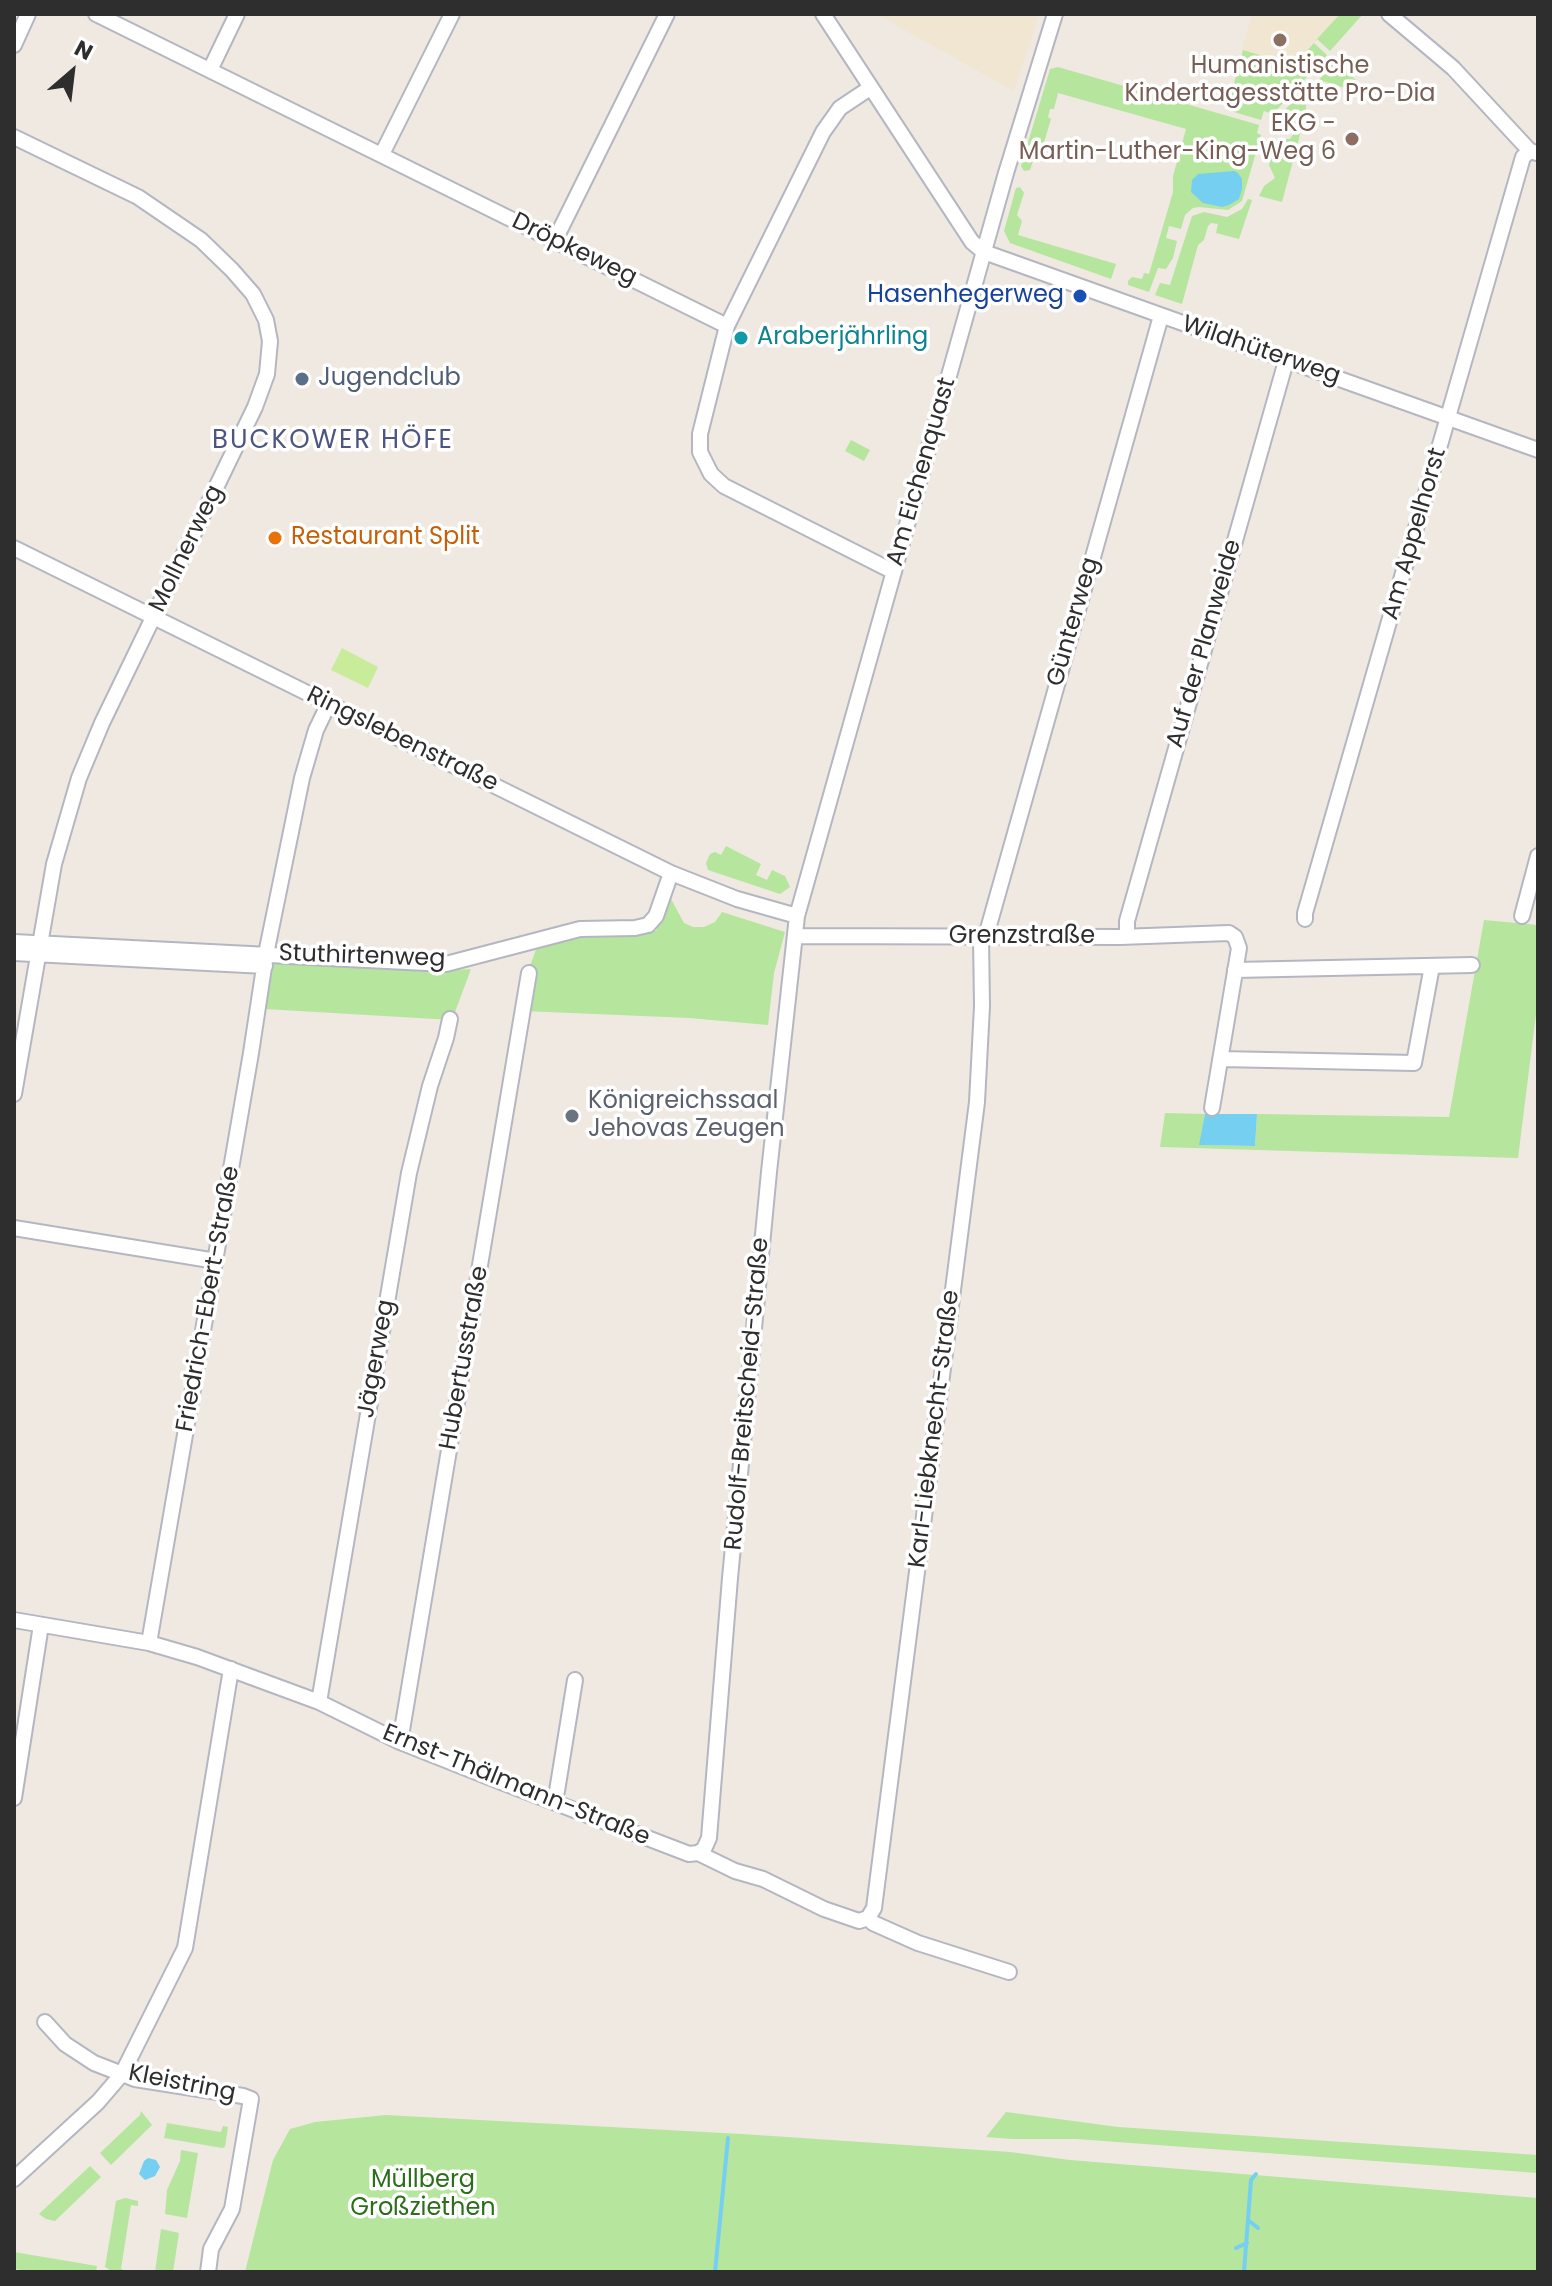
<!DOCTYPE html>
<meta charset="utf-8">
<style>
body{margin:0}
#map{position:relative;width:1552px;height:2286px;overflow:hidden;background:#efe9e1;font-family:Poppins,sans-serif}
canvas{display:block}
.frame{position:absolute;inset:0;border:16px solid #2e2e2e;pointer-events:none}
.north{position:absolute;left:32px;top:32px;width:80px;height:80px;-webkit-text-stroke:6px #fff;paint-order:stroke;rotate:28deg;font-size:22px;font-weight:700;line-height:32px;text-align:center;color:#2e2e2e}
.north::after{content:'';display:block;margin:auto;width:28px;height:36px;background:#2e2e2e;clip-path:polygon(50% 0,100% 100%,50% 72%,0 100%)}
</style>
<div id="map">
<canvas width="1552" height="2286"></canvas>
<div class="frame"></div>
<div class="north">N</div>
</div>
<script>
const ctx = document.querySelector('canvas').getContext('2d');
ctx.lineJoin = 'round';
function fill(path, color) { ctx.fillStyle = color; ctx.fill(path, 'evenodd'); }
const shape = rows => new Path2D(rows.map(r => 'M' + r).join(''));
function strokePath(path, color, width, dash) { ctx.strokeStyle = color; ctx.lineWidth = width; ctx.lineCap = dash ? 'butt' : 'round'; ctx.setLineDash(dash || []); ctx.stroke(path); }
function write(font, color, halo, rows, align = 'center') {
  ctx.font = font + ' Poppins,sans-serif'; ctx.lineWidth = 7; ctx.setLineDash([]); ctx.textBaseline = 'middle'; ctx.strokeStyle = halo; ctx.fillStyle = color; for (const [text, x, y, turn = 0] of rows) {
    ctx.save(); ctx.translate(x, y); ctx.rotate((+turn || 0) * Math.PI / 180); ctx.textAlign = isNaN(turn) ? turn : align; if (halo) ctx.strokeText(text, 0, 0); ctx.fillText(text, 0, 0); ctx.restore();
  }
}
fill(shape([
 [876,14,1039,14,1014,91],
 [1252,14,1340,14,1294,65,1242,49]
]), '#f0e6d1');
fill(shape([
 [1340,14,1363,14,1330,51,1317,39],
 [1314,43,1327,55,1273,114,1264,111,1261,120,1227,110,1243,50,1294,65],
 [1335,61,1358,82,1352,90,1319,80],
 [1058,67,1259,125,1257,133,1261,135,1242,201,1228,210,1199,207,1193,208,1185,215,1181,229,1169,226,1166,238,1177,241,1173,258,1166,269,1158,268,1149,292,1128,285,1128,281,1132,277,1142,279,1144,273,1149,274,1173,192,1173,176,1186,129,1058,93,1054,109,1050,109,1048,117,1051,119,1038,163,1033,161,1030,170,1024,171,1021,166,1050,69],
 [1303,91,1306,100,1306,112,1282,202,1259,196,1264,186,1275,178,1269,165,1274,147,1279,147,1281,142,1285,144,1286,139,1290,139,1298,127,1296,125,1291,127,1284,125,1281,114],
 [1020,187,1024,193,1017,215,1022,221,1018,235,1116,264,1111,279,1010,243,1004,231,1016,188],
 [1248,199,1252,200,1239,239,1216,233,1218,224,1211,223,1208,226,1204,240,1198,245,1182,304,1155,295,1160,283,1170,285,1192,216,1204,212,1227,217,1242,209],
 [851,440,870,450,864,461,845,451],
 [726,846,761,864,756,875,767,880,772,870,785,876,790,887,780,894,708,870,706,863,710,854,715,852,721,855],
 [671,899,684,923,693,927,704,927,715,922,722,912,785,932,774,973,768,1025,689,1018,524,1011,529,969,539,941,574,933,656,931,666,901],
 [1484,920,1538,925,1538,998,1518,1158,1160,1147,1165,1113,1205,1114,1200,1145,1255,1146,1257,1114,1449,1117],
 [275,958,440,971,471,969,452,1020,265,1009,272,963],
 [141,2111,152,2125,111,2165,100,2153,140,2115],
 [1006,2112,1118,2127,1538,2155,1538,2173,1076,2139,1012,2139,986,2137],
 [386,2115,742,2134,1010,2152,1070,2160,1538,2198,1538,2272,245,2272,273,2160,290,2129,315,2122],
 [167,2123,221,2132,223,2126,228,2127,225,2147,222,2148,164,2138],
 [181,2150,198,2153,187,2218,165,2214,167,2190,180,2161],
 [90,2166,101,2177,55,2221,46,2219,39,2214],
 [125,2198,138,2201,138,2206,131,2205,121,2269,124,2270,124,2272,113,2272,105,2267,116,2201],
 [161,2229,179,2233,173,2272,155,2272],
 [14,2252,97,2266,96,2272,32,2272,15,2269]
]), '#b6e59e');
fill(shape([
 [342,648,378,667,368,688,331,670]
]), '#c9ec9a');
fill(shape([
 [1234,171,1238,173,1242,179,1242,189,1239,199,1229,205,1222,207,1203,203,1191,192,1192,180,1198,174],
 [1205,1114,1257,1114,1255,1146,1199,1145],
 [148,2158,156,2160,160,2167,155,2176,145,2180,139,2174,144,2161]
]), '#75cff0');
strokePath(shape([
 [1248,2220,1258,2228],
 [1236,2248,1247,2243],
 [715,2272,728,2138],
 [1244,2272,1251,2180,1256,2174]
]), '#75cff0', 4);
const minor = shape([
 [96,14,727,326,700,434,700,452,711,474,724,486,894,572],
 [823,14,972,242,984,252,1538,450],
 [1389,14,1453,68,1530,151,1537,153],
 [14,45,28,14],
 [210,70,237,14],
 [14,137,138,197,201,240,232,270,253,294,266,320,270,341,267,374,255,407,102,723,79,778,54,864,14,1094],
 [382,154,452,14],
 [555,240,667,14],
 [727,326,823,132,840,108,870,88],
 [14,548,671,873,737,899,797,916],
 [1522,916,1538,856],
 [1305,919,1305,913,1523,157,1530,151],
 [988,929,1161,316],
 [1127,929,1127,921,1286,361],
 [796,936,1120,937,1229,933,1235,937,1239,948,1212,1108],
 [14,942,446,964,580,929,635,928,648,925,656,916,671,873],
 [14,953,265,966],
 [1235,970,1472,965],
 [1220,1059,1414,1063,1432,966],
 [14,1228,216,1261],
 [14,1620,149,1643,197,1657,319,1702,400,1742,501,1782,689,1854,698,1853,735,1871,763,1879,824,1909,859,1921,868,1918,873,1923,918,1943,1009,1972],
 [149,1643,251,1053,266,954,302,778,316,730,329,703],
 [319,1702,409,1173,430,1086,446,1038,450,1019],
 [400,1742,529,973],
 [14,1798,41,1625],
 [553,1801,557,1791,575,1680],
 [698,1853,704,1849,709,1838,730,1578,769,1172,797,916,1006,173,1055,14],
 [868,1918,874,1908,977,1102,982,1006,981,937],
 [45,2022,65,2044,94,2063,135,2079,243,2096,251,2099,232,2209,211,2249,208,2272],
 [14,2179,98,2102,122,2074,185,1948,231,1669]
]);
strokePath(minor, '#b4b7c1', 18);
strokePath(minor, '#fff', 14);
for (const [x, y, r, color] of [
 [1280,40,8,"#8d6e63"],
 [1352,139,8,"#8d6e63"],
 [1080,296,8,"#1a4fb4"],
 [741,338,8,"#0f9aa8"],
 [302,379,8,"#5c6f8a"],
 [275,538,8,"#e8710a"],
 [572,1116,8,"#6b7280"]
]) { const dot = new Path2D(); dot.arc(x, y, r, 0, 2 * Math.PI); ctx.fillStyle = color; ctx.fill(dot); strokePath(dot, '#fff', 3); }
write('24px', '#785e54', '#fff', [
 ["Humanistische",1280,67],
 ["Kindertagesstätte Pro-Dia",1280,95],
 ["EKG -",1336,125,"right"],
 ["Martin-Luther-King-Weg 6",1336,153,"right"]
]);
write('24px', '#2e2e2e', '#fff', [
 ["Dröpkeweg",574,250,26],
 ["Wildhüterweg",1261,351,19],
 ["Am Eichenquast",922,472,-74],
 ["Am Appelhorst",1415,534,-74],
 ["Mollnerweg",187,549,-64],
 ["Günterweg",1074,622,-74],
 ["Auf der Planweide",1205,644,-74],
 ["Ringslebenstraße",402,740,26],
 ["Grenzstraße",1022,937],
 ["Stuthirtenweg",362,957,2],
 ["Friedrich-Ebert-Straße",209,1299,-80],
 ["Hubertusstraße",465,1358,-80],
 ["Jägerweg",377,1359,-80],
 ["Rudolf-Breitscheid-Straße",748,1394,-85],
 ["Karl-Liebknecht-Straße",935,1429,-83],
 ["Ernst-Thälmann-Straße",516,1786,22],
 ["Kleistring",182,2084,11]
]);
write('24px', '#164399', '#fff', [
 ["Hasenhegerweg",1064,296]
], 'right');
write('24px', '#0d838f', '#fff', [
 ["Araberjährling",757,338]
], 'left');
write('24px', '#4e5e75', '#fff', [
 ["Jugendclub",318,379]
], 'left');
write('24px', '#c56008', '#fff', [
 ["Restaurant Split",291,538]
], 'left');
write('24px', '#5b616d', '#fff', [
 ["Königreichssaal",588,1102],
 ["Jehovas Zeugen",588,1130]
], 'left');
write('24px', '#2c6e1b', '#fff', [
 ["Müllberg",423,2181],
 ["Großziethen",423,2209]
]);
ctx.letterSpacing = '2px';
write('26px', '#4d5680', '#fff', [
 ["BUCKOWER HÖFE",333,441]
]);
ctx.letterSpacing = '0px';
</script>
